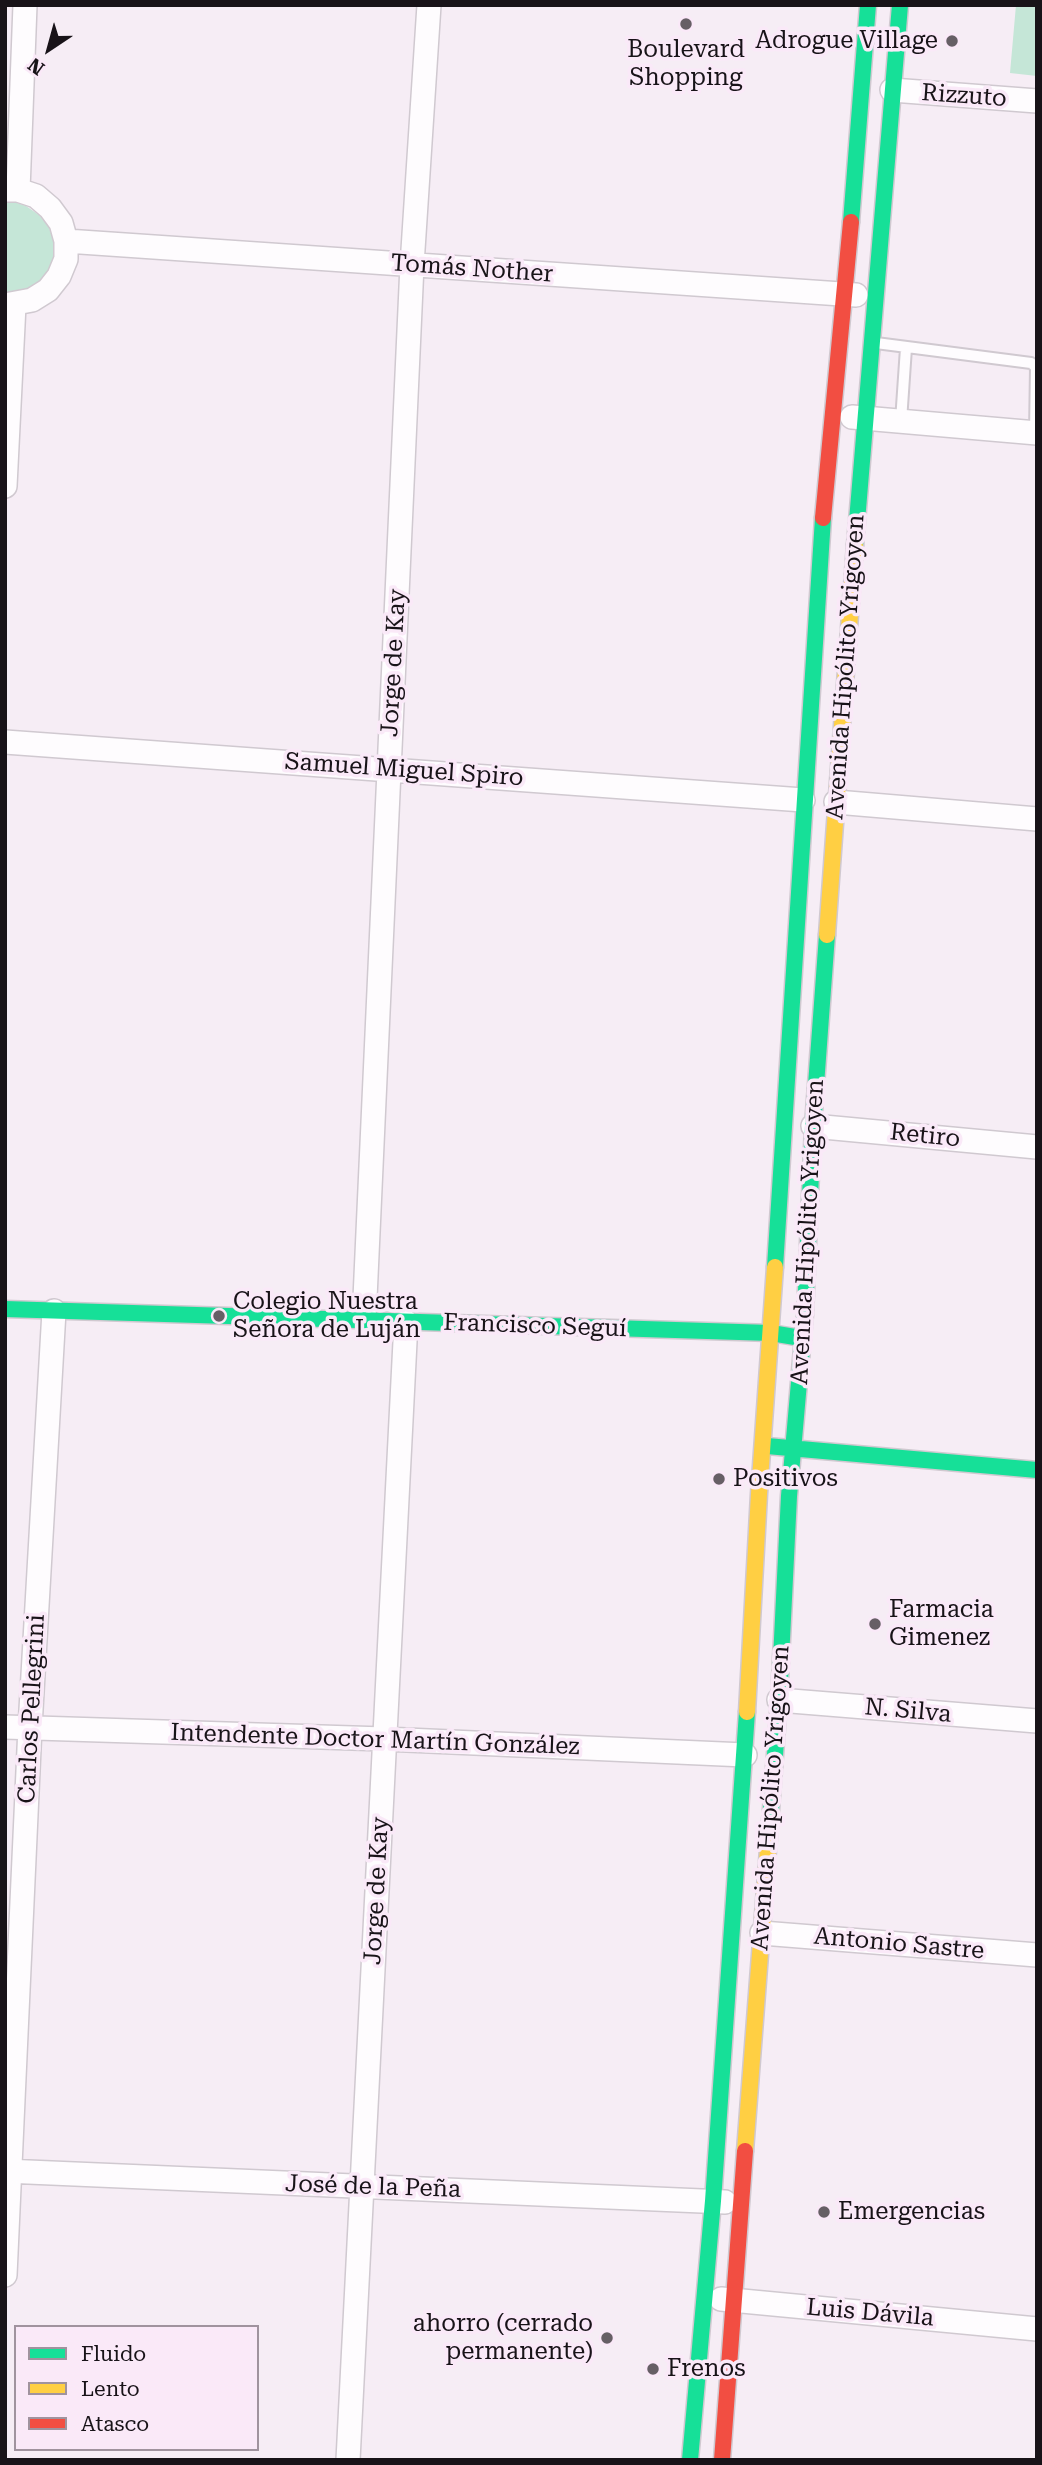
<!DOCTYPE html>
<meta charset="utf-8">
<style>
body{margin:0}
#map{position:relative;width:1042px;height:2465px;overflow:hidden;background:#f6edf5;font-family:"Roboto Serif",serif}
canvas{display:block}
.frame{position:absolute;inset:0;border:7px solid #181318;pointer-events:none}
.legend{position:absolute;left:14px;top:2325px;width:245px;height:126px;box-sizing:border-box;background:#fae9f8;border:2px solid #a0939e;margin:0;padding:9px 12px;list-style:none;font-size:21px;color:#181318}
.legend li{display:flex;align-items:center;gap:14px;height:35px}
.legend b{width:35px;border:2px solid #a0939e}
.north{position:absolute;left:14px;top:14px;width:70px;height:70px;-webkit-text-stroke:5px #fae9f8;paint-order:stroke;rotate:216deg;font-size:19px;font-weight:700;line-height:28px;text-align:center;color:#181318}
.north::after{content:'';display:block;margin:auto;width:24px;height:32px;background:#181318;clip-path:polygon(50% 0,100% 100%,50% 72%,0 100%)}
</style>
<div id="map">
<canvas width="1042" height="2465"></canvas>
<div class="frame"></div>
<ul class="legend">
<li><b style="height:9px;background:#16e098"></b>Fluido</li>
<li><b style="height:9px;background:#ffcf43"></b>Lento</li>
<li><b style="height:9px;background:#f24e42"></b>Atasco</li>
</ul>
<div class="north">N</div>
</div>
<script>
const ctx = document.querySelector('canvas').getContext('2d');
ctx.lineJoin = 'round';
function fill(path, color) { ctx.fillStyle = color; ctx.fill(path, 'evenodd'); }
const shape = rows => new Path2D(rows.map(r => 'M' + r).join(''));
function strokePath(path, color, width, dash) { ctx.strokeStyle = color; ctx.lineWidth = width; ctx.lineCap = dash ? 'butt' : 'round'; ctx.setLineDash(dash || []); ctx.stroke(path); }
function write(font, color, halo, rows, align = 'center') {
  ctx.font = font + ' "Roboto Serif",serif'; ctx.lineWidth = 7; ctx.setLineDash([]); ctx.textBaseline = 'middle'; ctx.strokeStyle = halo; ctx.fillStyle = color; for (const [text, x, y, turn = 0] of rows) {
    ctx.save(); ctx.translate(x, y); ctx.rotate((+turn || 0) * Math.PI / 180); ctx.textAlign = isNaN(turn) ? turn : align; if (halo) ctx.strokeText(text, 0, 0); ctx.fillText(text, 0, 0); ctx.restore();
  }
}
fill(shape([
 [1016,5,1037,5,1037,76,1010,73],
 [11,201,26,206,39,215,49,227,54,243,53,259,47,273,37,286,23,294,5,296,5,202]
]), '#c5e6d7');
const lane = shape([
 [876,343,1031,363,1036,367,1035,433],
 [901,421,906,348]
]);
const street = shape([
 [892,90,1037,101],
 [5,190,18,190,36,196,50,208,61,223,66,241,66,259,59,276,48,290,32,300,5,305],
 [18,190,25,5],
 [66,241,856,295],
 [852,417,1037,433],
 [5,486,14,305],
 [5,742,803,800],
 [836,802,1037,819],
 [813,1126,1037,1147],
 [364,1320,412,265,429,5],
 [779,1700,1037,1721],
 [5,1727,384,1739,745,1755],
 [762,1933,1037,1955],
 [5,2171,725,2202],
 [5,2275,30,1727,54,1311],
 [721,2299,1037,2329],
 [348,2460,406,1322]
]);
const fast = shape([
 [851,222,868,5],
 [855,545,900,5],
 [775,1267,823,518],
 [5,1309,771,1333,795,1337],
 [767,1446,1037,1470],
 [770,1823,779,1700,789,1496,805,1314,813,1126,827,935],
 [690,2460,713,2201,747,1712]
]);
const slow = shape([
 [827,935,855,545],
 [747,1712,759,1494,775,1267],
 [745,2151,770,1823]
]);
const jam = shape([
 [823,518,851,222],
 [722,2460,745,2151]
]);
strokePath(lane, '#d0c9d0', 14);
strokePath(street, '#d0c9d0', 26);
strokePath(fast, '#d0c9d0', 19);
strokePath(slow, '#d0c9d0', 19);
strokePath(jam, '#d0c9d0', 19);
strokePath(lane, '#fefcfe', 10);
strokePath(street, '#fefcfe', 23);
strokePath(fast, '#16e098', 16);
strokePath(slow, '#ffcf43', 16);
strokePath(jam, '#f24e42', 16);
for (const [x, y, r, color] of [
 [686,24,7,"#665f65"],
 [952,41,7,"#665f65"],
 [219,1316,7,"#665f65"],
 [719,1479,7,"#665f65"],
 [875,1624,7,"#665f65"],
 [824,2212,7,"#665f65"],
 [607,2338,7,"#665f65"],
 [653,2369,7,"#665f65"]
]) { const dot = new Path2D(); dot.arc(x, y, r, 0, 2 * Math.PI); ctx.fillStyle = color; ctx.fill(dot); strokePath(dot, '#fae9f8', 2.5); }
write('24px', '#181318', '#fae9f8', [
 ["Adrogue Village",938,41,"right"],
 ["Boulevard",686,50,"center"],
 ["Shopping",686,78,"center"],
 ["Colegio Nuestra",233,1302],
 ["Señora de Luján",233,1330],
 ["Positivos",733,1479],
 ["Farmacia",889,1610],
 ["Gimenez",889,1638],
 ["Emergencias",838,2212],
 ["ahorro (cerrado",593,2324,"right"],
 ["permanente)",593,2352,"right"],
 ["Frenos",667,2369]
], 'left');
write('24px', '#181318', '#fae9f8', [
 ["Rizzuto",964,96,4],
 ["Tomás Nother",472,269,4],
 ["Jorge de Kay",394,663,-87],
 ["Avenida Hipólito Yrigoyen",846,667,-86],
 ["Samuel Miguel Spiro",404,770,4],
 ["Retiro",925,1136,6],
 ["Avenida Hipólito Yrigoyen",808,1232,-87],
 ["Francisco Seguí",535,1326,2],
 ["Carlos Pellegrini",32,1709,-87],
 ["N. Silva",908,1711,5],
 ["Intendente Doctor Martín González",375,1740,2],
 ["Avenida Hipólito Yrigoyen",771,1798,-86],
 ["Jorge de Kay",377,1891,-87],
 ["Antonio Sastre",899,1944,5],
 ["José de la Peña",373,2187,2],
 ["Luis Dávila",870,2313,5]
]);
</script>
